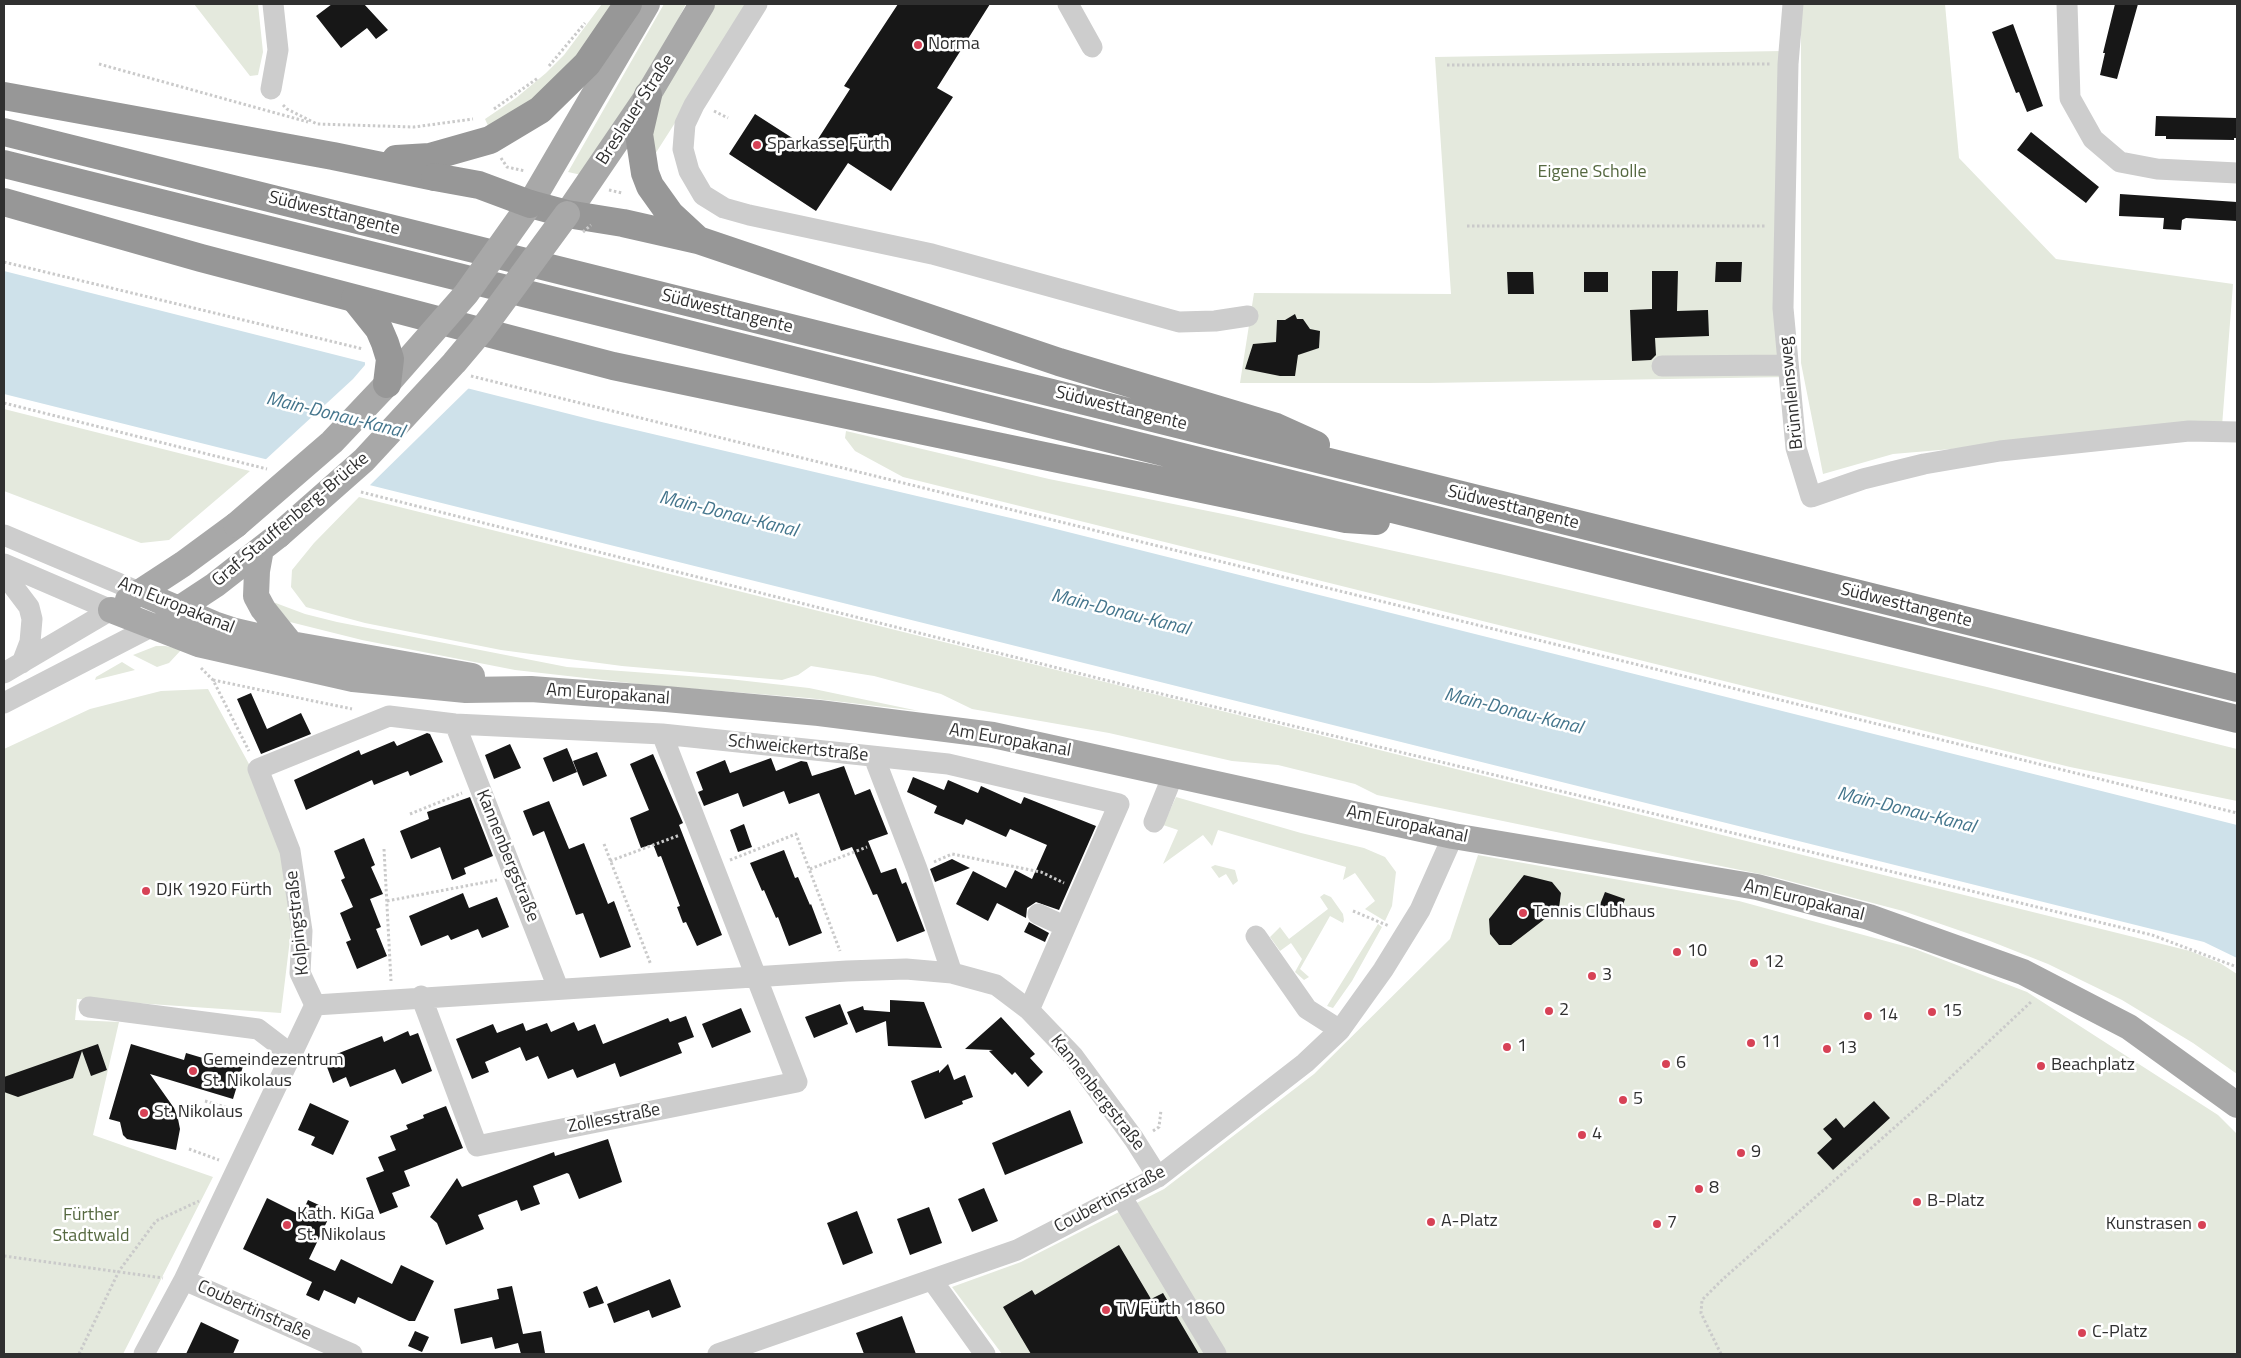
<!DOCTYPE html>
<meta charset="utf-8">
<style>
body{margin:0}
#map{position:relative;width:2241px;height:1358px;overflow:hidden;background:#fff;font-family:"Titillium Web",sans-serif}
canvas{display:block}
.frame{position:absolute;inset:0;border:5px solid #303030;pointer-events:none}
</style>
<div id="map">
<canvas width="2241" height="1358"></canvas>
<div class="frame"></div>
</div>
<script>
const ctx = document.querySelector('canvas').getContext('2d');
ctx.lineJoin = 'round';
function fill(path, color) { ctx.fillStyle = color; ctx.fill(path, 'evenodd'); }
const shape = rows => new Path2D(rows.map(r => 'M' + r).join(''));
function strokePath(path, color, width, dash) { ctx.strokeStyle = color; ctx.lineWidth = width; ctx.lineCap = dash ? 'butt' : 'round'; ctx.setLineDash(dash || []); ctx.stroke(path); }
function write(font, color, halo, rows, align = 'center') {
  ctx.font = font + ' "Titillium Web",sans-serif'; ctx.lineWidth = 5; ctx.setLineDash([]); ctx.textBaseline = 'middle'; ctx.strokeStyle = halo; ctx.fillStyle = color; for (const [text, x, y, turn = 0] of rows) {
    ctx.save(); ctx.translate(x, y); ctx.rotate((+turn || 0) * Math.PI / 180); ctx.textAlign = isNaN(turn) ? turn : align; if (halo) ctx.strokeText(text, 0, 0); ctx.fillText(text, 0, 0); ctx.restore();
  }
}
fill(shape([
 [194,4,258,4,263,52,258,75,250,76],
 [602,4,619,4,602,29,532,103,489,128,485,119,516,98,546,73,564,55],
 [664,4,686,4,670,35,586,176,568,172],
 [715,4,751,4,650,162,653,113,661,94],
 [1801,4,1945,4,1959,158,2056,259,2233,284,2222,426,1893,454,1823,474,1801,363],
 [1782,51,1789,377,1428,383,1240,383,1254,293,1451,294,1435,57],
 [4,409,250,471,169,540,141,543,4,491],
 [846,431,1049,479,1233,516,1500,574,1987,687,2237,749,2237,801,2070,767,903,477,855,451,845,438],
 [359,497,2190,951,2220,963,2237,974,2237,1074,2193,1043,2122,1000,2048,964,1990,941,1903,911,1774,877,1377,795,1355,784,1278,765,1232,761,1109,733,972,709,941,694,874,676,811,666,798,675,782,680,622,666,501,650,365,623,306,607,291,587,292,570,314,543],
 [273,602,305,614,337,622,567,667,729,679,809,688,919,711,808,698,647,685,515,670,362,640,290,622],
 [156,646,165,646,182,649,169,663,157,667,133,655],
 [122,662,135,670,95,680,96,677],
 [208,689,255,775,285,851,291,931,281,1013,77,999,75,1020,119,1022,93,1135,213,1177,123,1354,4,1354,4,749,90,709,161,691],
 [1176,797,1301,833,1364,848,1385,857,1396,872,1392,906,1385,921,1365,909,1375,901,1355,873,1343,880,1346,867,1218,830,1212,846,1203,835,1163,864,1178,830,1163,825],
 [1478,855,1739,901,1915,949,2027,992,2218,1115,2237,1134,2237,1354,1002,1354,952,1287,1021,1262,1164,1189,1314,1074,1450,939],
 [1215,865,1235,870,1238,881,1233,885,1226,874,1219,878,1211,867],
 [1324,894,1331,897,1343,914,1344,920,1343,923,1330,916,1300,969,1309,977,1304,980,1295,972,1302,959,1291,943,1280,951,1270,937,1280,927,1289,939,1328,909,1320,897],
 [1378,924,1382,927,1352,981,1333,1008,1327,1006]
]), '#e4e9dd');
fill(shape([
 [4,271,593,420,1032,523,2237,825,2237,958,2204,942,4,394]
]), '#cee1ea');
fill(shape([
 [365,360,471,386,368,487,264,461,353,379,365,365]
]), '#fff');
fill(shape([
 [332,4,364,4,388,30,376,39,367,28,341,48,316,16],
 [898,4,990,4,937,88,953,97,891,191,848,163,816,211,729,154,755,114,811,150,850,89,844,86],
 [2115,4,2138,4,2117,79,2100,75,2105,53,2103,53],
 [2013,24,2043,106,2027,112,2019,92,2016,93,1992,32],
 [2156,116,2237,118,2237,138,2234,138,2234,140,2166,139,2166,136,2155,136],
 [2031,132,2099,187,2086,203,2017,150],
 [2120,194,2237,202,2237,221,2186,218,2182,220,2181,230,2163,229,2164,218,2119,216],
 [1716,262,1742,262,1741,282,1715,282],
 [1652,271,1678,271,1677,311,1708,310,1709,336,1655,338,1656,355,1651,360,1632,361,1630,310,1652,309],
 [1507,272,1533,272,1534,294,1508,294],
 [1584,272,1608,272,1608,292,1584,292],
 [1295,314,1297,319,1303,319,1310,329,1320,331,1319,348,1298,355,1295,376,1280,376,1245,369,1253,344,1276,342,1277,320,1285,320],
 [251,693,267,729,301,713,311,734,261,754,237,699],
 [427,733,430,734,443,762,410,776,408,771,374,785,372,780,306,810,294,780,359,750,361,755,394,741,397,746],
 [510,744,521,768,494,779,485,755],
 [567,748,577,772,553,782,543,758],
 [597,752,607,776,583,786,573,761],
 [653,754,683,823,679,825,722,935,697,946,686,922,683,923,677,907,680,906,661,856,658,857,653,844,641,848,630,818,649,810,630,764],
 [771,758,776,771,801,761,807,762,812,776,844,766,855,795,870,789,888,834,868,841,881,873,896,868,902,884,906,882,925,931,897,942,877,894,873,895,852,847,841,851,819,793,789,804,784,791,743,807,738,793,704,806,698,792,703,790,696,772,725,760,730,773],
 [913,777,944,790,948,780,978,793,981,786,1021,804,1024,797,1096,826,1059,910,1036,902,1027,908,1026,918,997,903,988,921,956,904,973,871,1006,888,1015,870,1032,879,1047,845,1010,829,1006,837,966,819,963,825,934,813,937,806,907,792],
 [470,797,493,856,464,868,466,874,452,880,440,847,411,859,400,831,429,819,427,812],
 [549,801,569,849,584,843,608,904,614,901,631,947,600,958,583,913,576,915,544,831,533,836,523,811],
 [744,824,752,847,738,852,730,830],
 [364,838,375,865,371,867,383,894,370,899,381,927,376,929,387,956,357,969,346,942,351,940,340,913,353,907,341,880,345,878,334,851],
 [784,850,795,878,798,877,810,905,811,904,822,933,789,946,778,917,776,918,764,890,762,891,750,863],
 [952,859,970,868,935,882,930,869],
 [1524,875,1552,882,1561,893,1559,908,1511,945,1499,945,1490,934,1489,919],
 [1605,892,1625,899,1620,914,1599,907],
 [463,893,469,908,497,897,509,927,482,938,478,929,451,940,448,935,421,946,409,916],
 [1029,922,1049,933,1045,942,1024,932],
 [890,1000,924,1002,942,1048,888,1046,886,1021,856,1033,847,1012,863,1006,864,1010,890,1012],
 [840,1004,848,1024,814,1038,805,1017],
 [741,1008,751,1032,712,1048,702,1024],
 [686,1016,694,1037,678,1043,682,1053,620,1077,615,1063,577,1078,573,1069,548,1079,538,1056,526,1061,520,1047,485,1062,489,1072,472,1079,456,1039,493,1024,497,1033,523,1023,526,1031,547,1023,551,1032,574,1022,578,1031,595,1024,603,1044,668,1018,670,1022],
 [1001,1017,1035,1054,1030,1058,1043,1072,1028,1087,1015,1072,1012,1075,989,1051,993,1050,965,1049],
 [408,1031,410,1036,418,1033,432,1071,402,1084,395,1069,350,1087,346,1077,333,1083,324,1059,382,1036,384,1042],
 [98,1044,107,1070,91,1076,82,1051,73,1078,18,1097,4,1092,4,1077],
 [131,1044,184,1060,186,1053,213,1061,215,1054,244,1063,233,1099,150,1074,174,1108,178,1119,180,1129,176,1150,127,1139,123,1135,120,1122,109,1119],
 [948,1064,954,1080,965,1075,973,1097,962,1101,963,1104,925,1119,911,1081,939,1070,939,1073],
 [1874,1101,1890,1118,1833,1170,1817,1153,1832,1139,1823,1129,1836,1118,1844,1128],
 [310,1103,349,1121,333,1155,311,1145,315,1137,298,1130],
 [446,1106,463,1148,404,1171,410,1186,392,1193,398,1207,380,1214,366,1178,384,1171,378,1157,396,1150,390,1136,408,1129,406,1125,424,1118,423,1115],
 [1070,1110,1083,1143,1005,1175,992,1143],
 [608,1139,622,1182,579,1199,569,1174,567,1173,533,1186,540,1204,521,1211,517,1200,478,1215,484,1229,446,1245,437,1223,430,1217,457,1178,462,1187,554,1152,555,1156],
 [984,1188,998,1221,972,1232,958,1199],
 [267,1198,301,1215,308,1200,332,1211,309,1259,335,1271,341,1259,392,1284,401,1265,434,1281,415,1321,409,1321,358,1297,355,1304,324,1290,319,1301,306,1295,312,1282,243,1249],
 [929,1207,942,1243,910,1255,897,1219],
 [857,1211,873,1253,843,1265,827,1223],
 [1119,1245,1151,1299,1163,1293,1199,1354,1031,1354,1003,1307,1032,1290,1035,1295],
 [670,1279,681,1307,652,1318,649,1310,614,1323,607,1304],
 [512,1286,523,1334,541,1331,545,1353,521,1354,518,1343,495,1349,492,1337,461,1344,454,1309,499,1299,497,1289],
 [597,1286,604,1303,589,1308,583,1292],
 [902,1316,916,1354,864,1354,856,1333],
 [201,1322,239,1340,233,1354,186,1354],
 [415,1331,429,1337,422,1352,408,1346]
]), '#171717');
strokePath(shape([
 [99,64,308,122],
 [1447,65,1770,64],
 [549,66,585,23],
 [283,105,287,109,317,124,414,127,473,119],
 [494,109,538,78],
 [714,111,728,118],
 [501,158,507,167,525,171],
 [609,190,622,193],
 [1467,226,1766,226],
 [4,262,363,349],
 [471,376,2237,813],
 [4,403,267,469],
 [361,492,1137,688,2152,935,2237,967],
 [201,668,213,680,249,751],
 [213,680,352,709],
 [410,814,462,793],
 [604,844,651,965],
 [384,849,391,981],
 [730,860,796,834,840,951],
 [610,861,680,835],
 [934,862,952,854,1041,872,1064,883],
 [810,869,867,847],
 [387,901,497,880],
 [1353,911,1389,926],
 [205,1101,242,1112],
 [1153,1131,1159,1127,1161,1110],
 [189,1149,219,1160],
 [4,1256,163,1278],
 [79,1354,119,1271,156,1221,199,1201],
 [1721,1354,1701,1313,1702,1300,1723,1279,1938,1089,2032,1001]
]), '#cacaca', 3, [2.5, 2.5]);
strokePath(shape([
 [757,4,694,105,685,124,683,149,689,171,703,195,724,208,749,215,932,254,1179,322,1215,321,1248,316],
 [1068,4,1092,47],
 [1793,4,1788,64,1783,308,1796,448,1811,497,1863,479,1924,464,2000,451,2189,431,2237,432],
 [2067,4,2070,98,2093,139,2120,162,2157,169,2237,173],
 [271,89,278,50,273,4],
 [1662,366,1788,365],
 [4,535,139,592],
 [4,564,111,610],
 [4,574,29,607,32,619,30,642,22,663],
 [4,673,111,610],
 [4,703,151,627],
 [455,724,558,988],
 [874,757,917,869,952,973],
 [1154,822,1173,775],
 [1038,914,1064,926],
 [1256,936,1307,1009,1340,1030],
 [421,996,477,1146,797,1082,662,734],
 [315,1005,847,971,906,969,952,973,996,985,1029,1010,1073,1056,1134,1139,1158,1177],
 [89,1007,258,1029,292,1055],
 [1121,1196,1216,1354],
 [184,1280,352,1354],
 [932,1280,985,1354],
 [144,1354,184,1280,315,1005,300,973,302,931,290,851,258,769,389,716,455,724,662,734,948,764,1119,804,1029,1010],
 [718,1354,1017,1250,1158,1177,1305,1063,1340,1030,1383,970,1420,910,1453,836]
]), '#cdcdcd', 21);
strokePath(shape([
 [530,204,647,4],
 [567,214,648,95,702,4],
 [261,549,257,571,256,596,263,609,291,644],
 [139,592,214,624,235,631,291,644,472,676],
 [128,600,183,564,236,525],
 [111,610,198,644,353,679,466,690,531,689,666,699,819,713,993,735,1453,836,1757,887,1869,917,2023,972,2129,1027,2237,1105],
 [168,616,215,585,279,535]
]), '#a8a8a8', 26);
strokePath(shape([
 [648,95,639,134,645,173,650,186,670,214,697,239],
 [4,96,333,156,435,177],
 [4,132,2237,688],
 [396,159,430,157,490,140,540,110,587,64,628,4],
 [4,164,2237,719],
 [4,202,201,258,613,366,1346,519,1376,521],
 [530,204,567,214,623,223,698,240,1059,362,1276,427,1316,445]
]), '#979797', 28);
strokePath(shape([
 [583,232,591,225]
]), '#cacaca', 3, [2.5, 2.5]);
strokePath(shape([
 [236,525,332,442,387,384,466,294,530,204],
 [279,535,364,460,454,363,481,331,567,214]
]), '#a8a8a8', 26);
strokePath(shape([
 [435,177,479,185,530,204],
 [355,299,379,329,385,343,390,359,387,384]
]), '#979797', 28);
for (const [x, y, r, color] of [
 [918,45,5,"#d74256"],
 [757,145,5,"#d74256"],
 [146,891,5,"#d74256"],
 [1523,913,5,"#d74256"],
 [1677,952,5,"#d74256"],
 [1754,963,5,"#d74256"],
 [1592,976,5,"#d74256"],
 [1549,1011,5,"#d74256"],
 [1932,1012,5,"#d74256"],
 [1868,1016,5,"#d74256"],
 [1751,1043,5,"#d74256"],
 [1507,1047,5,"#d74256"],
 [1827,1049,5,"#d74256"],
 [1666,1064,5,"#d74256"],
 [2041,1066,5,"#d74256"],
 [193,1071,5,"#d74256"],
 [1623,1100,5,"#d74256"],
 [144,1113,5,"#d74256"],
 [1582,1135,5,"#d74256"],
 [1741,1153,5,"#d74256"],
 [1699,1189,5,"#d74256"],
 [1917,1202,5,"#d74256"],
 [1431,1222,5,"#d74256"],
 [1657,1224,5,"#d74256"],
 [287,1225,5,"#d74256"],
 [2202,1225,5,"#d74256"],
 [1106,1310,5,"#d74256"],
 [2082,1333,5,"#d74256"]
]) { const dot = new Path2D(); dot.arc(x, y, r, 0, 2 * Math.PI); ctx.fillStyle = color; ctx.fill(dot); strokePath(dot, '#fff', 2); }
write('18px', '#303030', '#fff', [
 ["Norma",928,45],
 ["Sparkasse Fürth",767,145],
 ["DJK 1920 Fürth",156,891],
 ["Tennis Clubhaus",1533,913],
 ["10",1687,952],
 ["12",1764,963],
 ["3",1602,976],
 ["2",1559,1011],
 ["15",1942,1012],
 ["14",1878,1016],
 ["11",1761,1043],
 ["1",1517,1047],
 ["13",1837,1049],
 ["Gemeindezentrum",203,1061],
 ["St. Nikolaus",203,1082],
 ["6",1676,1064],
 ["Beachplatz",2051,1066],
 ["5",1633,1100],
 ["St. Nikolaus",154,1113],
 ["4",1592,1135],
 ["9",1751,1153],
 ["8",1709,1189],
 ["B-Platz",1927,1202],
 ["Kath. KiGa",297,1215],
 ["St. Nikolaus",297,1236],
 ["A-Platz",1441,1222],
 ["7",1667,1224],
 ["Kunstrasen",2192,1225,"right"],
 ["TV Fürth 1860",1116,1310],
 ["C-Platz",2092,1333]
], 'left');
write('18px', '#303030', '#fff', [
 ["Breslauer Straße",636,110,-57],
 ["Südwesttangente",334,214,14],
 ["Südwesttangente",727,312,14],
 ["Brünnleinsweg",1792,393,-96],
 ["Südwesttangente",1121,409,14],
 ["Südwesttangente",1513,508,14],
 ["Graf-Stauffenberg-Brücke",291,520,-40],
 ["Am Europakanal",176,606,22],
 ["Südwesttangente",1906,606,14],
 ["Am Europakanal",608,695,4],
 ["Am Europakanal",1010,741,10],
 ["Schweickertstraße",798,749,6],
 ["Am Europakanal",1407,825,12],
 ["Kannenbergstraße",507,856,68],
 ["Am Europakanal",1804,901,14],
 ["Kolpingstraße",298,923,-96],
 ["Kannenbergstraße",1097,1093,52],
 ["Zollesstraße",614,1119,-11],
 ["Coubertinstraße",1110,1200,-28],
 ["Coubertinstraße",254,1311,24]
]);
write('18px', '#566941', '#fff', [
 ["Eigene Scholle",1592,173],
 ["Fürther",91,1216],
 ["Stadtwald",91,1237]
]);
write('italic 19px', '#44758c', '#fff', [
 ["Main-Donau-Kanal",335,416,14],
 ["Main-Donau-Kanal",728,515,14],
 ["Main-Donau-Kanal",1120,613,14],
 ["Main-Donau-Kanal",1513,712,14],
 ["Main-Donau-Kanal",1906,811,14]
]);
</script>
